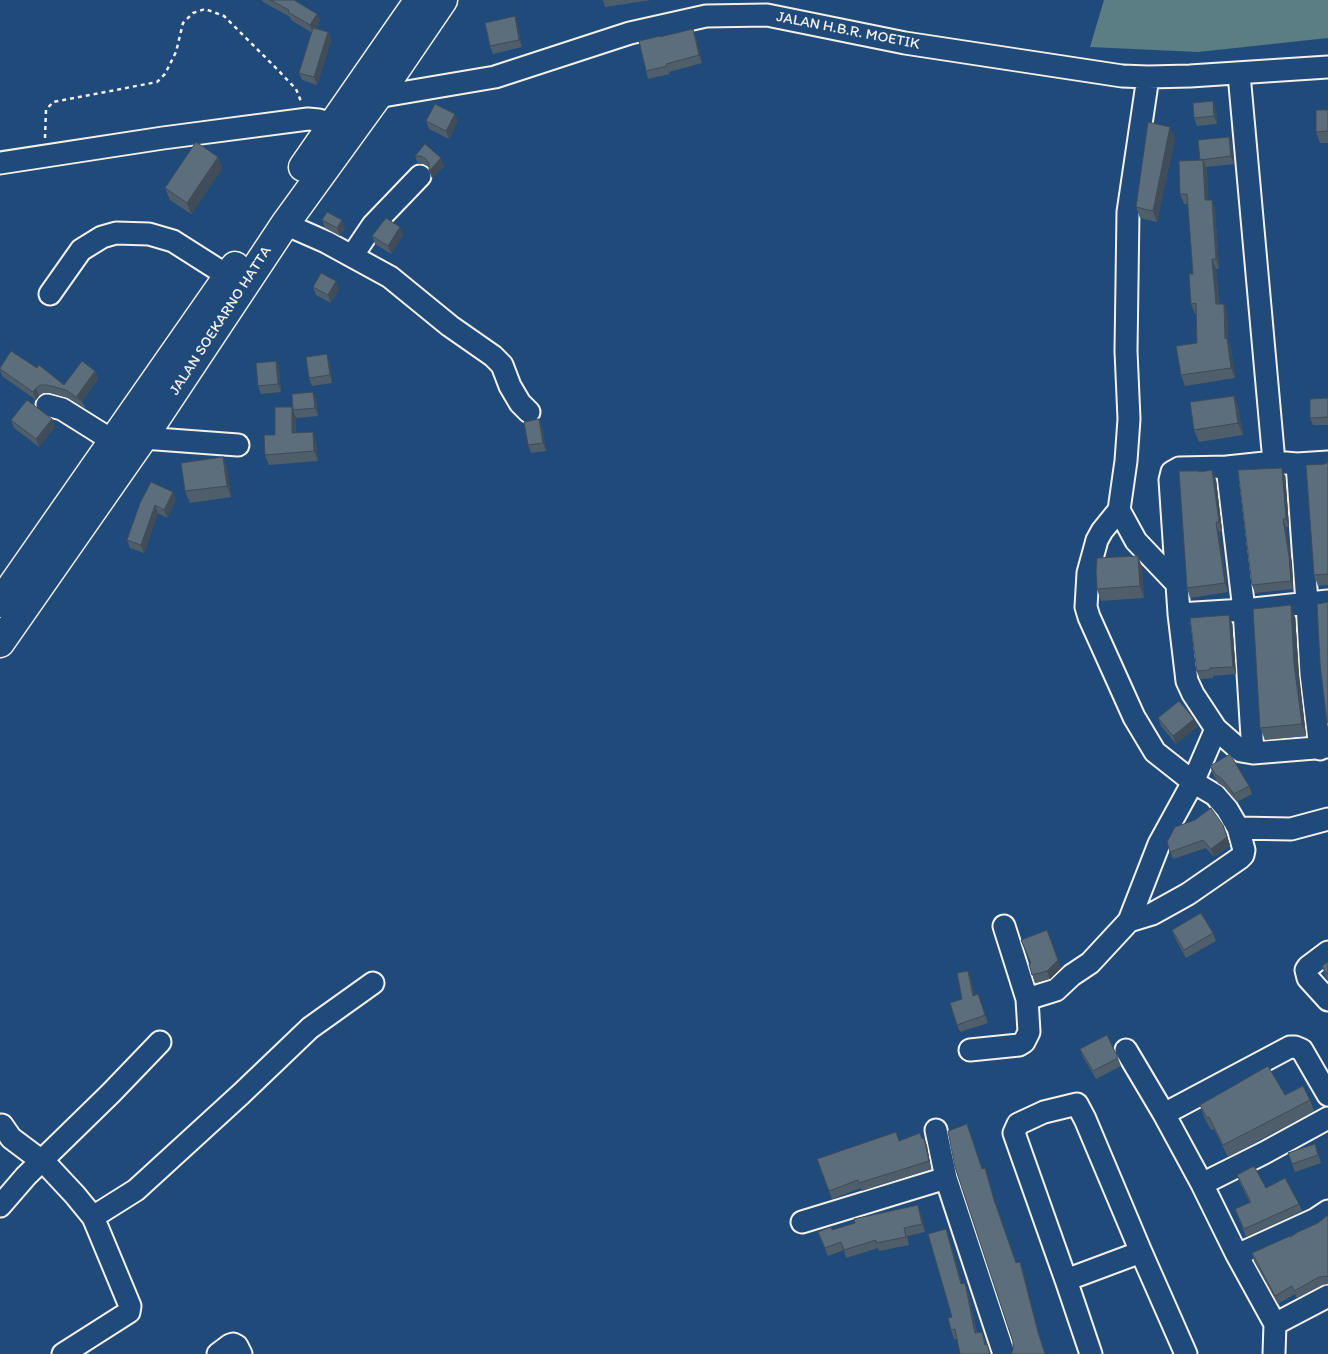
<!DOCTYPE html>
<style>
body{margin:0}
canvas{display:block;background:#1f4a7a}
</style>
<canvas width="1328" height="1354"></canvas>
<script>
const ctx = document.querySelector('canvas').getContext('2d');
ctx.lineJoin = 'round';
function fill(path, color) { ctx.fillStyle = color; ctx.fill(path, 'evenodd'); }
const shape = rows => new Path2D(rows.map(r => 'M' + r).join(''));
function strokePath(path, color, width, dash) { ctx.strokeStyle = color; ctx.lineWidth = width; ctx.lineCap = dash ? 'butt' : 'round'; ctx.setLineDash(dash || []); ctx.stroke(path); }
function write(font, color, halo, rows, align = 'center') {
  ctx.font = font + ' Itim,sans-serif'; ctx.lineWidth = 4; ctx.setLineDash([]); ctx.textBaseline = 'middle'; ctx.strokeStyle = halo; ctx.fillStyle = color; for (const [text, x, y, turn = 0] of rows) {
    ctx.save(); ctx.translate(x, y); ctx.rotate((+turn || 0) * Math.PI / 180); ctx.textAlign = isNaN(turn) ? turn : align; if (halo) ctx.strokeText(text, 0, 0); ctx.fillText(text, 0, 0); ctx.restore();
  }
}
fill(shape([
 [1104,0,1328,0,1328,38,1198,52,1090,47]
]), '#5a7e83');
const minor = shape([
 [1239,74,1274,462],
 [377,97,495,77,630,33,706,16,767,15,905,43,1122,76,1148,77,1190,76,1328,67],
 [0,163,163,138,308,119,319,120,333,124],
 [285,224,326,242,390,277,450,326,493,356,502,365,510,386,520,403,529,412],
 [352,256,373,225,420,176],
 [50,294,81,250,102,237,116,233,149,234,173,241,228,276],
 [47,405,62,409,113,441],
 [143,438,238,445],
 [1328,462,1297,464,1274,462,1227,467,1179,468,1172,472,1170,480,1179,614,1187,681,1193,694,1216,729,1241,751,1253,753,1328,747],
 [1297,464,1307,603,1311,674,1320,749],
 [1227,467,1244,610,1253,753],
 [1119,510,1136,541,1176,583],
 [1179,614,1244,610,1328,601],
 [1238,828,1291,829,1328,819],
 [1129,921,1152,914,1188,894,1240,858,1243,855,1244,850,1238,828,1227,809,1215,795,1193,782,1155,752,1134,717,1089,617,1086,607,1088,573,1097,540,1102,531,1119,510,1126,461,1129,419,1126,351,1128,212,1148,77],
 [1004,926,1027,999,1056,990,1072,975,1090,963,1129,921,1159,844,1193,782,1216,729],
 [1328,952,1308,967,1306,970,1308,978,1328,1000],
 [970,1050,1019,1045,1024,1042,1029,1032,1027,999],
 [1126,1050,1164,1114,1202,1184,1237,1255,1275,1324,1274,1354],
 [1164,1114,1290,1047,1295,1047,1302,1050,1328,1095],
 [2,1125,11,1138,47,1165,75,1195,93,1217,130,1306,129,1312,63,1354],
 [936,1130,946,1178,1004,1354],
 [1202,1184,1264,1153,1328,1118],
 [0,1206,26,1176,111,1093,160,1042],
 [93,1217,136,1190,241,1094,310,1028,373,983],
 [802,1222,946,1178],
 [1237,1255,1316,1219,1328,1211],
 [1066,1280,1014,1133,1018,1124,1044,1112,1077,1104,1085,1119,1141,1252],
 [1275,1324,1328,1296],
 [218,1354,230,1345,233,1344,237,1346,241,1354],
 [1091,1354,1066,1280,1141,1252,1186,1354]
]);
const highway = shape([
 [303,167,419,0],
 [0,603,235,266],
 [0,643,143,438,285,224,377,97,443,0]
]);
strokePath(minor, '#f4f1e8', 25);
strokePath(highway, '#f4f1e8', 31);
strokePath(shape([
 [45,138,46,110,53,102,157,82,165,74,176,52,183,23,193,13,205,9,224,16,275,67,296,89,302,104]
]), '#f4f1e8', 2.5, [4, 4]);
strokePath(minor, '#1f4a7a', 21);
strokePath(highway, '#1f4a7a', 28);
fill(shape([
 [262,0,294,0,317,14,320,22,316,28,328,32,331,40,317,85,302,80,299,73,312,33,291,20,290,17,263,2],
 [603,0,651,0,605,7],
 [517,24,522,47,493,54,490,46],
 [693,29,702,63,669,72,670,74,648,79,646,71,660,37],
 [1216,109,1217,124,1197,126,1194,118],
 [1328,110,1328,143,1320,143,1316,132],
 [426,121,458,121,449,139,429,129],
 [1229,137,1232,145,1234,164,1206,167,1207,170,1208,200,1212,200,1215,210,1219,269,1216,269,1219,304,1224,304,1227,314,1228,342,1231,349,1235,378,1185,386,1181,375,1197,343,1196,314,1195,314,1191,304,1193,274,1188,204,1184,204,1180,194,1200,160],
 [1175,138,1157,222,1140,218,1136,207],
 [425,144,444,166,432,178,429,167,423,164,418,164,415,156],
 [218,157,222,169,191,214,170,200,165,188],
 [322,220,345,228,340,236,325,228],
 [403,235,391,254,375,244,372,236],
 [336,281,339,289,331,303,316,295,313,287],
 [327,354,329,362,332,383,312,386,309,378],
 [276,361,279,369,281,392,261,394,258,386],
 [0,368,64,385,95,371,98,379,82,401,86,409,68,398,50,393,43,393,39,396,36,400,2,376,0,370],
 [313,392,316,400,318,416,296,418,296,433,316,442,318,461,269,465,265,455,275,435,292,407,293,410],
 [1234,396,1238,408,1243,435,1199,442,1194,430],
 [1328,398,1328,425,1313,425,1310,418],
 [52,419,55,427,39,447,14,428,11,420],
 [542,427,546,451,531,453,528,445],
 [223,457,227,469,231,497,190,503,185,491],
 [1328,462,1328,585,1318,586,1314,575,1325,464],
 [1212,470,1216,480,1222,531,1219,532,1228,592,1190,598,1187,588,1199,472],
 [1285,476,1289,527,1286,527,1292,564,1293,589,1255,593,1252,585],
 [176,500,167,518,158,513,144,553,130,548,127,540,140,503],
 [1138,556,1142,568,1144,598,1101,601,1097,589],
 [1295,617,1299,675,1306,736,1265,740,1260,728],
 [1232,623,1236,674,1213,676,1213,678,1200,679,1196,670],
 [1158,718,1194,719,1197,727,1176,744,1161,726],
 [1210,766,1249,786,1252,794,1237,802,1224,787,1218,783,1213,774],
 [1223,825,1230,845,1214,857,1206,848,1173,859,1167,842],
 [1172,930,1213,933,1216,941,1186,958,1175,938],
 [1021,940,1061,968,1050,979,1035,983,1029,964,1030,963],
 [1328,962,1328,980,1326,977,1322,966],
 [968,971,971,979,974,995,978,994,988,1023,960,1032,957,1025],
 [1080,1049,1118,1058,1121,1066,1096,1079,1083,1057],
 [1285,1095,1310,1100,1314,1111,1228,1157,1214,1129,1211,1130,1204,1117,1200,1105],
 [924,1138,927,1146,931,1169,862,1191,861,1188,832,1199,817,1159,899,1141],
 [1315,1144,1321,1163,1295,1172,1288,1153],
 [1237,1175,1299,1204,1302,1211,1246,1237,1235,1209,1250,1203,1240,1183],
 [921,1213,925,1232,907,1236,909,1245,879,1251,878,1248,846,1258,844,1250,828,1256,818,1232,832,1230],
 [1328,1215,1328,1284,1322,1285,1297,1298,1295,1294,1278,1304,1254,1261,1252,1253,1290,1237,1318,1223],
 [949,1238,962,1284,968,1292,977,1333,982,1332,986,1344,990,1354,957,1339,954,1339,951,1330,952,1317]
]), '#4f5e6b');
fill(shape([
 [317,14,320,22,313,33,310,25],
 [515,16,517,24,522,47,519,40],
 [693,29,696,37,702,63,699,55],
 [328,32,331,40,317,85,314,77],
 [1213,101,1216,109,1217,124,1214,116],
 [455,114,458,121,449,139,446,131],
 [1170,127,1175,138,1157,222,1153,211],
 [1229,137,1232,145,1234,164,1231,156],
 [218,157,222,169,191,214,187,203],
 [441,158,444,166,432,178,429,171],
 [1203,160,1207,170,1209,210,1205,200],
 [1212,200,1215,210,1219,269,1216,259],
 [342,220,345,228,340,236,337,228],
 [400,227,403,235,391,254,388,246],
 [1212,259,1216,269,1219,314,1216,304],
 [336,281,339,289,331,303,328,295],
 [1224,304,1227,314,1228,342,1231,349,1235,378,1231,368,1225,339],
 [327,354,329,362,332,383,330,375],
 [276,361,279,369,281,392,278,384],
 [95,371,98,379,82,401,77,396],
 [36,388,39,396,36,400,33,392],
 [313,392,316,400,318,416,315,408],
 [1234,396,1238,408,1243,435,1238,423],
 [292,407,296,418,295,444,292,433],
 [52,419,55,427,39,447,36,439],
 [539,419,542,427,546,451,543,443],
 [313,432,316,442,318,461,314,451],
 [223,457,227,469,231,497,227,486],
 [1282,468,1285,476,1289,527,1286,519],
 [1212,470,1216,480,1222,531,1219,522],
 [173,492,176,500,167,518,164,510],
 [155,505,158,513,144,553,141,545],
 [1283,519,1286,527,1292,564,1293,589,1291,581],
 [1216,522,1219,532,1228,592,1225,583],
 [1138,556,1142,568,1144,598,1140,586],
 [1291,605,1295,617,1299,675,1306,736,1302,724,1294,664],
 [1229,615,1232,623,1236,674,1233,667],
 [1194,719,1197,727,1176,744,1173,736],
 [1223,825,1230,845,1214,857,1211,849],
 [1058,960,1061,968,1050,979,1047,971],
 [968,971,971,979,976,1004,973,996],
 [924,1138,927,1146,931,1169,929,1161],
 [985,1168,988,1176,996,1208,994,1200],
 [918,1205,921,1213,925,1232,922,1224],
 [946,1229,949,1238,965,1293,961,1284],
 [1020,1262,1023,1270,1040,1340,1038,1332],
 [965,1283,968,1292,978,1342,975,1333]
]), '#404c57');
const building = shape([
 [270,0,294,0,317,14,310,25,288,12,289,10,270,0],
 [515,16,519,40,490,46,485,23,515,16],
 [313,28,328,32,314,77,299,73,313,28],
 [693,29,699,55,666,64,667,66,646,71,639,41,660,36,660,37,693,29],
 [1213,101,1214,116,1194,118,1193,103,1213,101],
 [435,104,455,114,446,131,426,121,435,104],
 [1316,110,1328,110,1328,131,1316,132,1316,110],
 [1148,122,1170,127,1153,211,1136,207,1148,122],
 [1229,137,1231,156,1200,160,1198,140,1229,137],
 [196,142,218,157,187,203,165,188,196,142],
 [425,144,441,158,429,171,429,164,426,159,421,156,415,156,425,144],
 [1203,160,1205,200,1212,200,1216,259,1212,259,1216,304,1224,304,1225,339,1227,338,1231,368,1181,375,1176,346,1197,343,1196,303,1191,304,1189,274,1193,274,1187,194,1180,194,1179,161,1203,160],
 [327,212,342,220,337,228,322,220,327,212],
 [386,218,400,227,388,246,372,236,386,218],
 [321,273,336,281,328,295,313,287,321,273],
 [11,351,37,368,39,365,64,385,82,361,95,371,77,396,83,402,66,390,47,385,40,385,36,388,33,392,0,369,0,368,11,351],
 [327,354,330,375,309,378,306,357,327,354],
 [276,361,278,384,258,386,256,363,276,361],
 [313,392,315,408,293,410,292,394,313,392],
 [1234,396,1238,423,1194,430,1190,402,1234,396],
 [1328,398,1328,417,1310,418,1310,399,1328,398],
 [27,400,52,419,36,439,11,420,27,400],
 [275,407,292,407,292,433,313,432,314,451,265,455,264,435,275,435,275,407],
 [539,419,543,443,528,445,524,422,539,419],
 [223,457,227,486,185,491,181,463,223,457],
 [1328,462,1328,574,1314,575,1306,465,1325,464,1328,462],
 [1282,468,1286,519,1283,519,1289,556,1291,581,1252,585,1238,470,1282,468],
 [1212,470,1219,522,1216,522,1225,583,1187,588,1179,471,1199,471,1199,472,1212,470],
 [151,482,173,492,164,510,155,505,141,545,127,540,140,503,151,482],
 [1138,556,1140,586,1097,589,1096,571,1097,558,1138,556],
 [1328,602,1328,722,1327,723,1320,663,1317,604,1328,602],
 [1291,605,1294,664,1302,724,1260,728,1253,609,1291,605],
 [1229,615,1233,667,1210,668,1210,670,1197,671,1190,618,1229,615],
 [1179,701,1194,719,1173,736,1158,718,1179,701],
 [1230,754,1249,786,1234,794,1222,779,1216,775,1210,766,1230,754],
 [1211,808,1223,825,1227,837,1211,849,1203,840,1170,852,1167,842,1175,827,1195,820,1211,808],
 [1201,913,1213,933,1184,950,1172,930,1201,913],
 [1047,930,1058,960,1047,971,1032,975,1029,964,1031,963,1021,940,1047,930],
 [1328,962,1328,975,1322,966,1328,962],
 [968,971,973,996,978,994,985,1015,957,1025,950,1003,962,999,957,973,968,971],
 [1107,1035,1118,1058,1093,1071,1080,1049,1107,1035],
 [1268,1066,1285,1095,1303,1086,1310,1100,1223,1145,1209,1117,1207,1118,1200,1105,1268,1066],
 [967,1124,982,1169,985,1168,994,1200,1016,1263,1020,1262,1038,1332,1045,1354,1011,1354,1013,1349,1013,1342,955,1167,948,1131,967,1124],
 [896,1132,899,1141,920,1133,922,1139,924,1138,929,1161,859,1183,858,1180,829,1191,817,1159,896,1132],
 [1315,1144,1318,1155,1292,1164,1288,1153,1315,1144],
 [1254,1166,1266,1188,1285,1178,1299,1204,1244,1229,1235,1209,1251,1202,1237,1175,1254,1166],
 [918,1205,922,1224,904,1228,906,1237,876,1243,876,1240,844,1250,841,1242,825,1248,818,1232,831,1227,832,1230,855,1223,854,1219,918,1205],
 [1328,1215,1328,1276,1319,1277,1294,1291,1292,1286,1275,1296,1252,1253,1290,1236,1290,1237,1298,1232,1318,1223,1328,1215],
 [946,1229,961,1284,965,1283,975,1333,982,1332,985,1345,987,1344,990,1354,960,1354,955,1329,951,1330,948,1318,952,1317,928,1234,946,1229]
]);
fill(building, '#5c6d7c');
strokePath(building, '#404c57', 1);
write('15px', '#f4f1e8', '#1f4a7a', [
 ["JALAN H.B.R. MOETIK",848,31,11],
 ["JALAN SOEKARNO HATTA",221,321,-57]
]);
</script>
